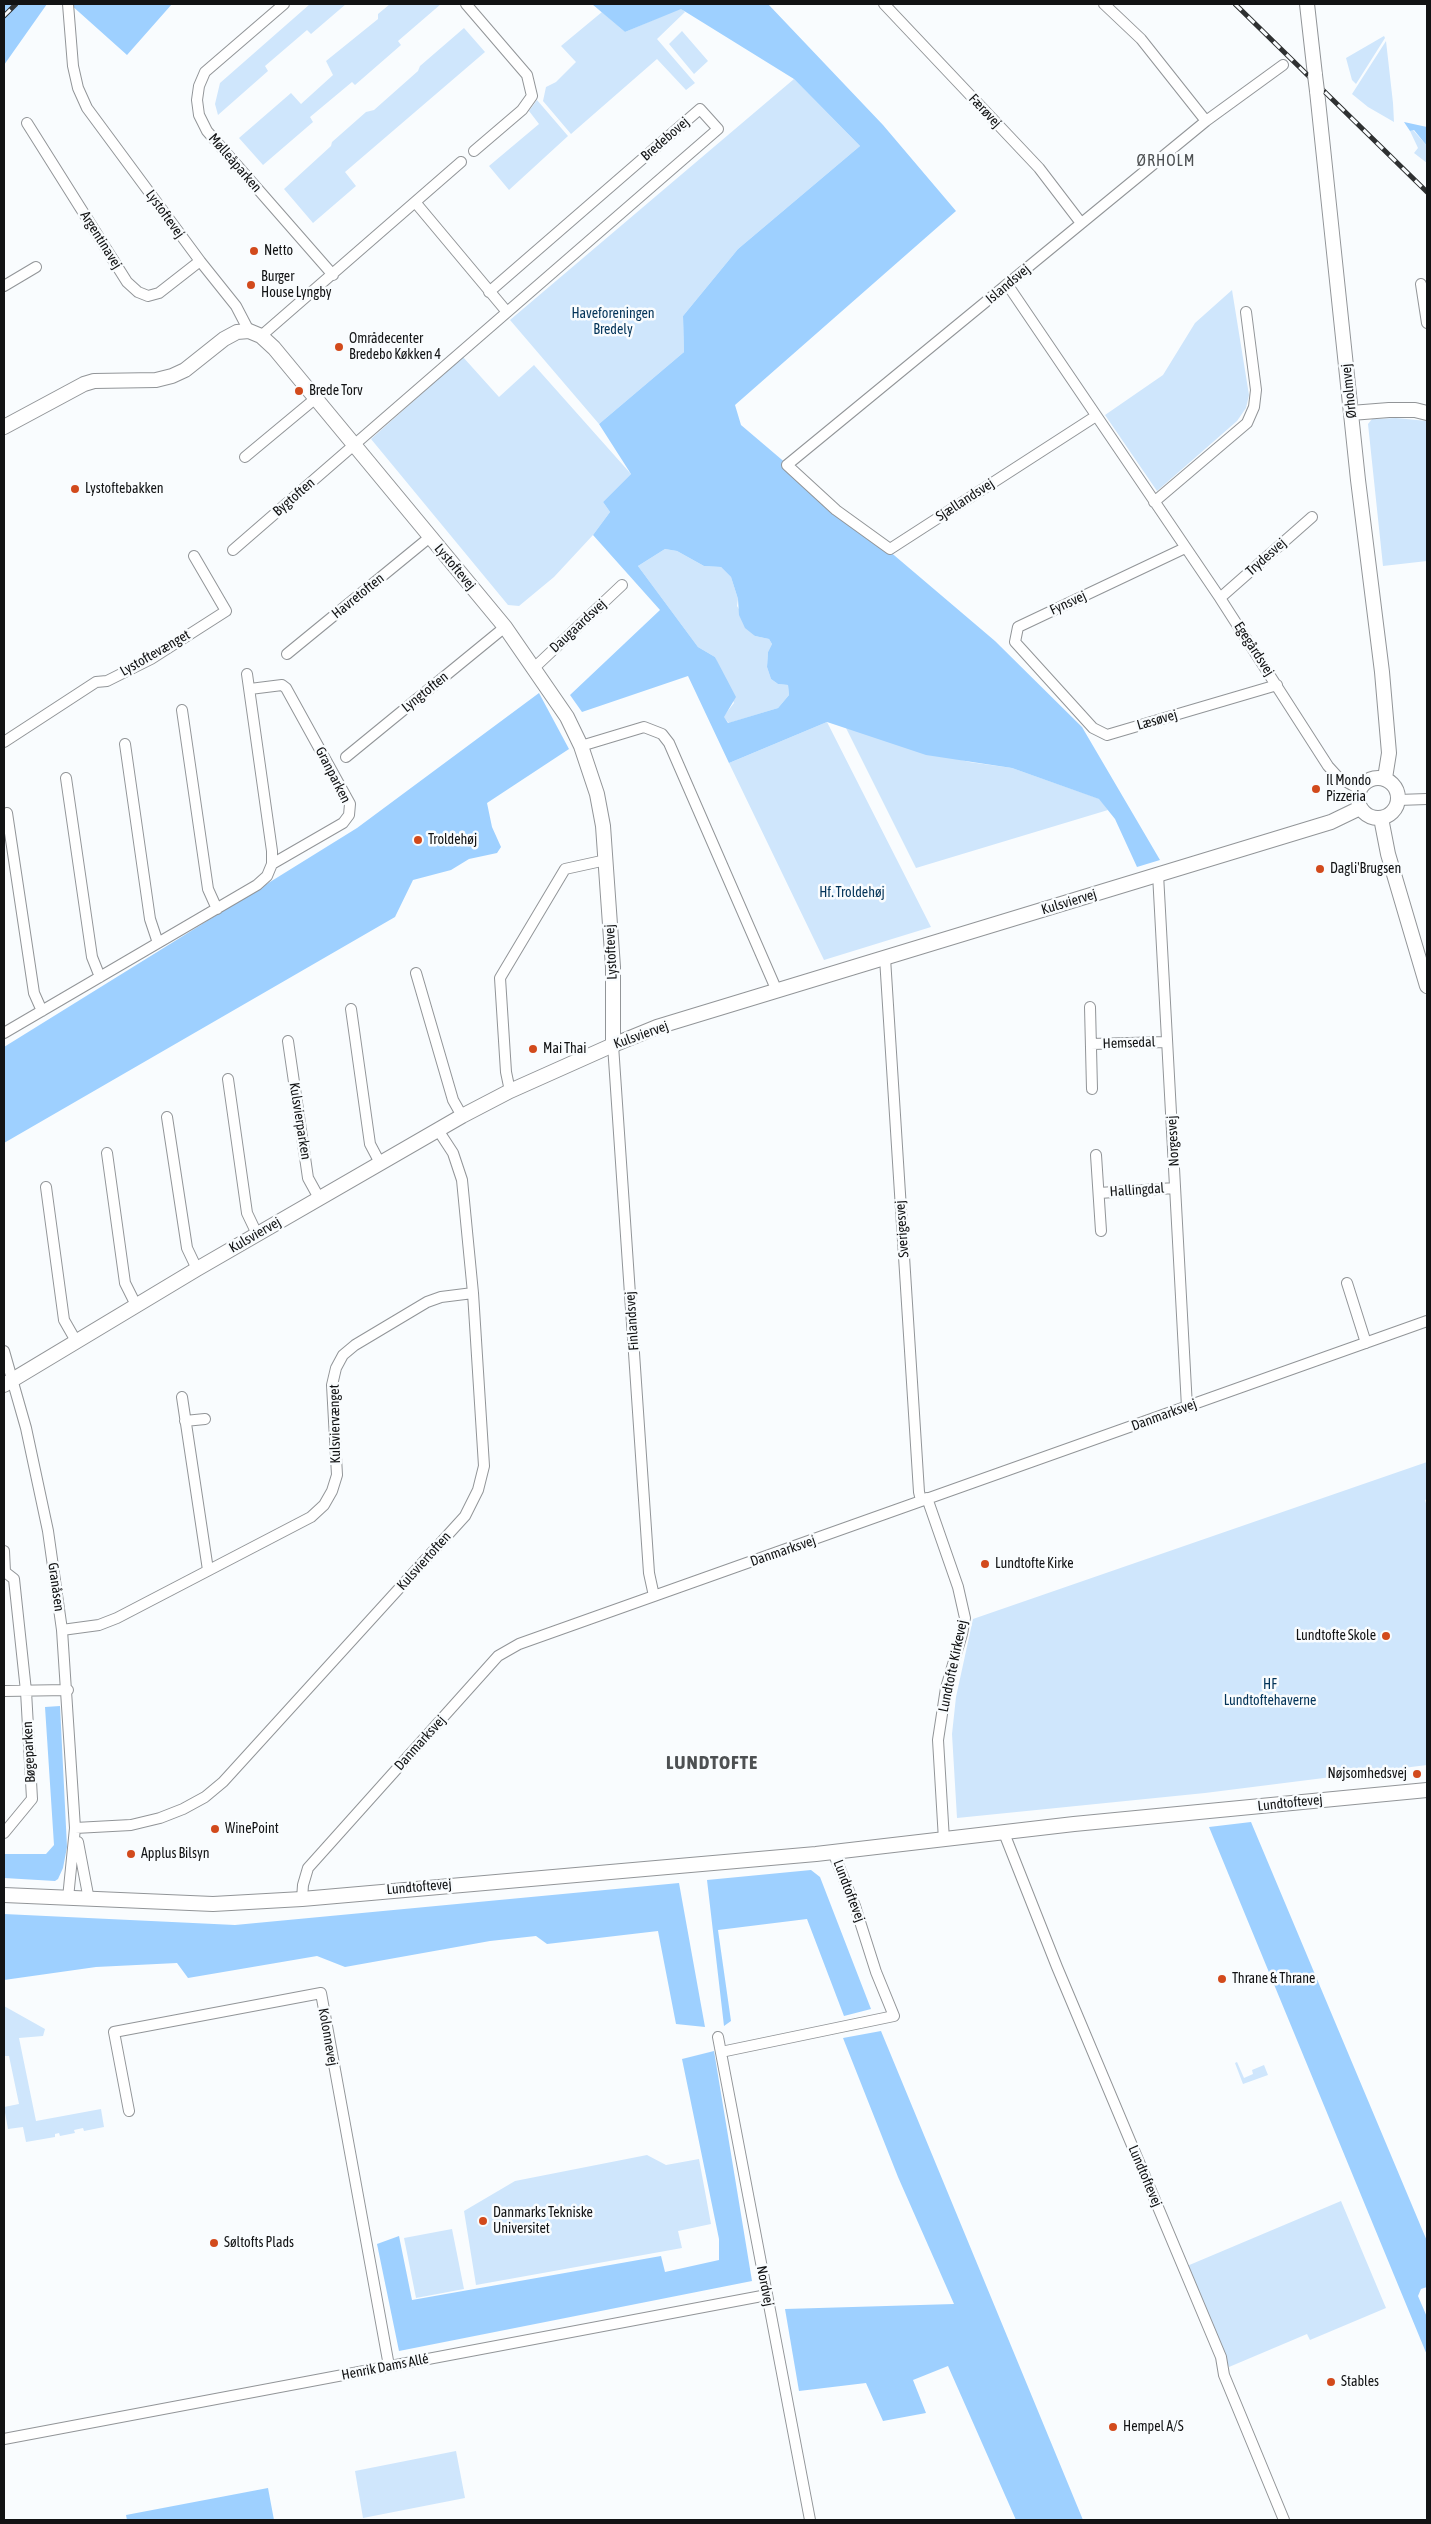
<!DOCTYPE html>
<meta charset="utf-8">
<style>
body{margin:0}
#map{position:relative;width:1431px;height:2524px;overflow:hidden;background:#f9fcfe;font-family:"Asap Condensed",sans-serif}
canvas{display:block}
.frame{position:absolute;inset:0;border:5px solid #121314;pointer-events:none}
</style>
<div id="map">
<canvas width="1431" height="2524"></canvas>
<div class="frame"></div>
</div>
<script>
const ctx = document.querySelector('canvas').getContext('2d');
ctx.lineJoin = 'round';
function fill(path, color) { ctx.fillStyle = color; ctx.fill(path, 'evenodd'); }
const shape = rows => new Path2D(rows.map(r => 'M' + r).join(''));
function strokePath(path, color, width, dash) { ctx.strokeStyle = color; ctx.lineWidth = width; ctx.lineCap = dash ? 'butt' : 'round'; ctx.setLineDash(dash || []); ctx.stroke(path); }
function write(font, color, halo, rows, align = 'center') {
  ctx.font = font + ' "Asap Condensed",sans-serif'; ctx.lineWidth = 5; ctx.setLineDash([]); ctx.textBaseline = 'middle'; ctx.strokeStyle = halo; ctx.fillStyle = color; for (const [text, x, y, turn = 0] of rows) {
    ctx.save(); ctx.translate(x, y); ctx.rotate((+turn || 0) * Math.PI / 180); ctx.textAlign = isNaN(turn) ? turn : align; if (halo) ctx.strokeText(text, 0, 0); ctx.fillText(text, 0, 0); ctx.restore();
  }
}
fill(shape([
 [310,4,346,4,311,34,307,30,265,66,268,71,218,115,215,104,220,83],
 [390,4,441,4,398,41,401,45,355,85,352,82,310,117,313,122,263,165,239,138,291,93,301,104,333,75,326,61,378,19,378,14],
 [681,8,685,12,657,39,695,83,686,90,657,59,571,134,543,101,546,87,556,82,576,62,561,46,602,12,625,32],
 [464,28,485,52,345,172,356,186,313,223,284,189,331,146,332,142,366,112,374,110,418,71,420,66],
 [682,31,708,61,694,74,669,44],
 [1384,36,1385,38,1356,84,1352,80,1346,58],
 [1386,41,1393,103,1394,122,1368,107,1352,94],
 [794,79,860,146,738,249,683,316,684,352,599,424,510,320],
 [537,100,568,136,509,190,489,166,539,124,529,111],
 [1413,130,1427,146,1427,163,1414,153,1418,148,1410,131],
 [1232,290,1249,395,1246,408,1237,421,1157,491,1105,415,1163,375,1195,323],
 [463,357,499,397,534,365,631,474,603,502,610,512,593,535,554,577,519,606,508,605,371,439],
 [1396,418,1427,421,1427,561,1383,566,1368,424,1372,419],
 [665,549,677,551,704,566,721,567,731,577,738,599,737,606,755,636,769,639,772,644,768,652,767,667,771,679,778,684,788,685,789,695,778,708,729,723,723,717,734,703,715,657,698,647,638,566],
 [827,722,931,927,824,960,729,763],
 [846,728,969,762,1012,768,1100,799,1108,810,916,868],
 [1427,1462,1427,1499,1425,1500,1427,1507,1427,1765,1205,1793,957,1818,952,1734,956,1697,973,1619],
 [4,2006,45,2029,43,2036,19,2038,36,2121,101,2109,104,2127,84,2131,83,2128,74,2130,75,2133,60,2136,59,2133,55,2134,55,2137,26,2142,23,2127,8,2129,4,2107,19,2104,9,2056,4,2056],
 [1237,2062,1244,2078,1253,2074,1252,2070,1264,2065,1268,2075,1243,2084,1235,2063],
 [647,2155,666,2165,699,2159,711,2224,678,2231,682,2248,476,2285,464,2211,515,2181],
 [1341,2201,1386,2308,1310,2340,1307,2334,1229,2367,1187,2266],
 [452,2229,464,2289,416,2298,404,2238],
 [456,2451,465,2498,363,2518,355,2471]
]), '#cfe6fc');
fill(shape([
 [4,4,47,4,4,65],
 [70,4,172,4,127,55],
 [592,4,768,4,883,125,956,211,735,405,741,425,995,641,1082,727,1160,860,1137,867,1115,819,1099,799,1012,768,926,755,827,722,729,763,688,676,582,712,570,695,660,610,593,535,610,512,603,502,631,474,599,424,684,352,683,316,738,249,860,146,794,79,681,9,625,32],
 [665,549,677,551,704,566,721,567,731,577,738,599,739,615,745,628,755,636,769,639,772,644,768,652,767,667,771,679,778,684,788,685,789,695,778,708,728,723,724,717,736,697,715,657,698,647,638,566],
 [1404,122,1427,127,1427,146,1414,130,1410,131],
 [539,693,569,749,487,803,492,827,501,847,497,853,469,859,451,870,413,880,395,917,4,1143,4,1047,357,828],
 [60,1706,67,1847,63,1868,58,1879,55,1881,4,1878,4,1854,46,1854,54,1845,45,1707],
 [1251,1822,1427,2241,1427,2287,1421,2289,1418,2296,1427,2317,1427,2355,1209,1827],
 [811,1870,820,1877,871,2009,844,2016,807,1919,718,1930,731,2021,724,2026,707,1880],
 [679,1883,705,2027,676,2024,658,1931,547,1944,536,1936,490,1941,345,1967,317,1956,188,1978,177,1963,96,1967,4,1980,4,1914,235,1925],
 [881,2031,1083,2520,1016,2520,948,2366,913,2380,926,2413,883,2421,866,2383,799,2391,785,2309,954,2304,898,2177,843,2038],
 [714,2051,752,2281,399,2351,377,2244,399,2236,412,2300,661,2256,665,2272,719,2260,719,2239,682,2059],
 [268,2488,274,2520,127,2520,126,2515]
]), '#9ed0ff');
const street = shape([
 [68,4,73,66,78,88,87,108,200,261,236,306,249,331],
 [284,4,205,72,199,86,197,100,199,115,207,131,333,275],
 [466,4,527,75,532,96,522,110,474,151],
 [884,4,1039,168,1081,223],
 [1104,4,1141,39,1206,121],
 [27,123,127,282,138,292,148,296,159,293,200,261],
 [415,202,507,312],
 [1007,284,1220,598,1328,766,1338,777,1359,789],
 [1421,284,1427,323],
 [4,286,36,267],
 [261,336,461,162],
 [1096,416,890,549,836,510,787,465,1206,121,1283,65],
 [245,457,316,398],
 [1154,502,1247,423,1254,407,1256,390,1246,312],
 [1185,548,1018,627,1015,642,1093,728,1107,735,1277,685],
 [233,550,718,129,700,109,489,292],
 [1220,598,1312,517],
 [287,654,430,537],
 [534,668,622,585],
 [250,689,282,685,286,688,350,804,349,815,343,823,272,864],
 [182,710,208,889,217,909],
 [4,742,96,682,107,681,151,659,226,611,194,556],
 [125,744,150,919,158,943],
 [581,746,644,727,662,734,669,743,777,991],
 [346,757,505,627],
 [66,778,92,957,100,977],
 [1398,800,1427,799],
 [7,813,34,993,42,1011],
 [1158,874,1187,1407],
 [885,958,919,1492,921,1500],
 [416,973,453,1100,462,1116],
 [1090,1007,1092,1089],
 [351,1009,370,1144,380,1163],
 [4,1033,257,885,267,876,272,864,272,851,247,674],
 [288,1041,308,1178,319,1198],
 [1091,1044,1167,1042],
 [613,1045,649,1573,654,1596],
 [228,1079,247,1213,257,1234],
 [510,1091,506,1072,500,978,565,869,606,860],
 [167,1117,187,1248,197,1269],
 [107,1153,125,1283,136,1305],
 [1096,1155,1101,1231],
 [46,1187,64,1320,76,1341],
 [1099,1193,1175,1188],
 [1347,1283,1366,1343],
 [4,1351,26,1428,48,1531,62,1630,75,1828,68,1898],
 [182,1397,208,1570],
 [185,1421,205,1419],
 [927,1498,958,1587,965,1618,962,1634,946,1688,938,1740,944,1840],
 [4,1551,5,1572,14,1579,26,1691,32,1799,4,1833],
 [62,1630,99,1625,117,1618,311,1517,324,1505,332,1491,337,1475,332,1385,336,1368,343,1355,355,1345,427,1302,441,1297,473,1293],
 [4,1691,68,1690],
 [75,1828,131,1825,160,1818,183,1809,205,1797,223,1782,465,1516,478,1490,484,1466,473,1293,462,1180,453,1153,438,1130],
 [1004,1833,1057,1967,1221,2357,1224,2375,1284,2520],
 [78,1842,89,1900],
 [302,1899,303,1885,308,1868,498,1656,519,1644,1427,1321],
 [718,2037,810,2520],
 [721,2052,894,2016,876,1972,855,1906,833,1852],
 [129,2111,114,2032,321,1993,389,2366],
 [4,2439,767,2295]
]);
const secondary = shape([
 [1307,4,1315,75],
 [1317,91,1358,480,1382,672,1389,753,1385,778],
 [1351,413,1389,410,1415,410,1427,413],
 [4,427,84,384,94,381,156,380,172,376,185,370,224,339,237,332,249,331,261,336,274,348,505,627,567,717,581,746,597,794,603,826,613,967,613,1045],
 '1358 798a20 20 0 1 1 40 0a20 20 0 1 1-40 0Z',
 [1381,818,1388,854,1427,986],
 [4,1385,197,1269,462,1116,510,1091,613,1045,657,1027,1331,822,1360,808],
 [4,1895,213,1904,302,1899,816,1854,1074,1824,1427,1790]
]);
strokePath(street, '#929598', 12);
strokePath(secondary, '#929598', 16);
strokePath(street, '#fff', 10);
strokePath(secondary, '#fff', 14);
const rail = shape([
 [1235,4,1427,192],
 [4,16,16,4]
]);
strokePath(rail, '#2f3132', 5);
strokePath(rail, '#f9fcfe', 3, [9]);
const secondaryBridge = shape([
 [1315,75,1317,91]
]);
strokePath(secondaryBridge, '#929598', 16, []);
strokePath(secondaryBridge, '#fff', 14);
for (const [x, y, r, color] of [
 [254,251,5,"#d24a1c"],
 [251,285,5,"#d24a1c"],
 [339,347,5,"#d24a1c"],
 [299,391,5,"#d24a1c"],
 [75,489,5,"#d24a1c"],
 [1316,789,5,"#d24a1c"],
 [418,840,5,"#d24a1c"],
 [1320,869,5,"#d24a1c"],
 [533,1049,5,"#d24a1c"],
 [985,1564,5,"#d24a1c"],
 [1386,1636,5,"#d24a1c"],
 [1417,1774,5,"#d24a1c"],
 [215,1829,5,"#d24a1c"],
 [131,1854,5,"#d24a1c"],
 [1222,1979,5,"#d24a1c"],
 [483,2221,5,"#d24a1c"],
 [214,2243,5,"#d24a1c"],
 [1331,2382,5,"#d24a1c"],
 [1113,2427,5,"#d24a1c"]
]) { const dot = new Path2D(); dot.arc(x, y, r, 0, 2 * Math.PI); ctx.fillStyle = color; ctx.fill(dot); strokePath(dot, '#f9fcfe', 2); }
write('14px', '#121314', '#f9fcfe', [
 ["Færøvej",985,111,47],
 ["Bredebovej",665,139,-41],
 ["Mølleåparken",235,163,49],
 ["Lystoftevej",165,214,54],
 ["Argentinavej",101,240,58],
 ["Islandsvej",1008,284,-40],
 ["Ørholmvej",1349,391,-96],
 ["Bygtoften",294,497,-41],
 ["Sjællandsvej",965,500,-33],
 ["Trydesvej",1266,557,-42],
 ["Lystoftevej",455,567,50],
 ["Havretoften",358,596,-39],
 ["Fynsvej",1068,603,-25],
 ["Daugaardsvej",578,626,-43],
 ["Egegårdsvej",1254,649,57],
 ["Lystoftevænget",155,653,-30],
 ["Lyngtoften",425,692,-39],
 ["Læsøvej",1157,720,-16],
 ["Granparken",333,775,63],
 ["Kulsviervej",1069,902,-17],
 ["Lystoftevej",611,952,-93],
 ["Kulsviervej",641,1035,-20],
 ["Hemsedal",1129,1043,-2],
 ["Kulsvierparken",300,1121,81],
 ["Norgesvej",1173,1141,-93],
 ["Hallingdal",1137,1190,-4],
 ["Sverigesvej",902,1229,-94],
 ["Kulsviervej",255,1235,-30],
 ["Finlandsvej",632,1321,-94],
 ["Danmarksvej",1164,1415,-20],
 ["Kulsviervænget",335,1424,-91],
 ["Danmarksvej",783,1551,-19],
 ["Kulsviertoften",424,1561,-48],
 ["Granåsen",56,1587,82],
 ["Lundtofte Kirkevej",953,1666,-78],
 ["Danmarksvej",420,1743,-48],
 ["Bøgeparken",29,1752,-93],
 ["Lundtoftevej",1290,1803,-6],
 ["Lundtoftevej",419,1887,-5],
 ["Lundtoftevej",849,1891,69],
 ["Kolonnevej",328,2037,80],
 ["Lundtoftevej",1145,2176,67],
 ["Nordvej",765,2286,79],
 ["Henrik Dams Allé",385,2367,-11]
]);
write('14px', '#121314', '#f9fcfe', [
 ["Netto",264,251],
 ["Burger",261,277],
 ["House Lyngby",261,293],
 ["Områdecenter",349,339],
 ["Bredebo Køkken 4",349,355],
 ["Brede Torv",309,391],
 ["Lystoftebakken",85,489],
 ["Il Mondo",1326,781],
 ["Pizzeria",1326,797],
 ["Troldehøj",428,840],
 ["Dagli'Brugsen",1330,869],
 ["Mai Thai",543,1049],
 ["Lundtofte Kirke",995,1564],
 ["Lundtofte Skole",1376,1636,"right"],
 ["Nøjsomhedsvej",1407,1774,"right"],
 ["WinePoint",225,1829],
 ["Applus Bilsyn",141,1854],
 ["Thrane & Thrane",1232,1979],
 ["Danmarks Tekniske",493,2213],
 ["Universitet",493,2229],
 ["Søltofts Plads",224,2243],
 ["Stables",1341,2382],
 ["Hempel A/S",1123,2427]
], 'left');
write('14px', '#033459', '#f9fcfe', [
 ["Haveforeningen",613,314],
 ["Bredely",613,330],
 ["Hf. Troldehøj",852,893],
 ["HF",1270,1685],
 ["Lundtoftehaverne",1270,1701]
]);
ctx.letterSpacing = '1px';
write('16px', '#4d5052', '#f9fcfe', [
 ["ØRHOLM",1166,161]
]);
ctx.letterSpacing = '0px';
ctx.letterSpacing = '1px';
write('bold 19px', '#4d5052', '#f9fcfe', [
 ["LUNDTOFTE",712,1763]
]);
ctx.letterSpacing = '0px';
</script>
